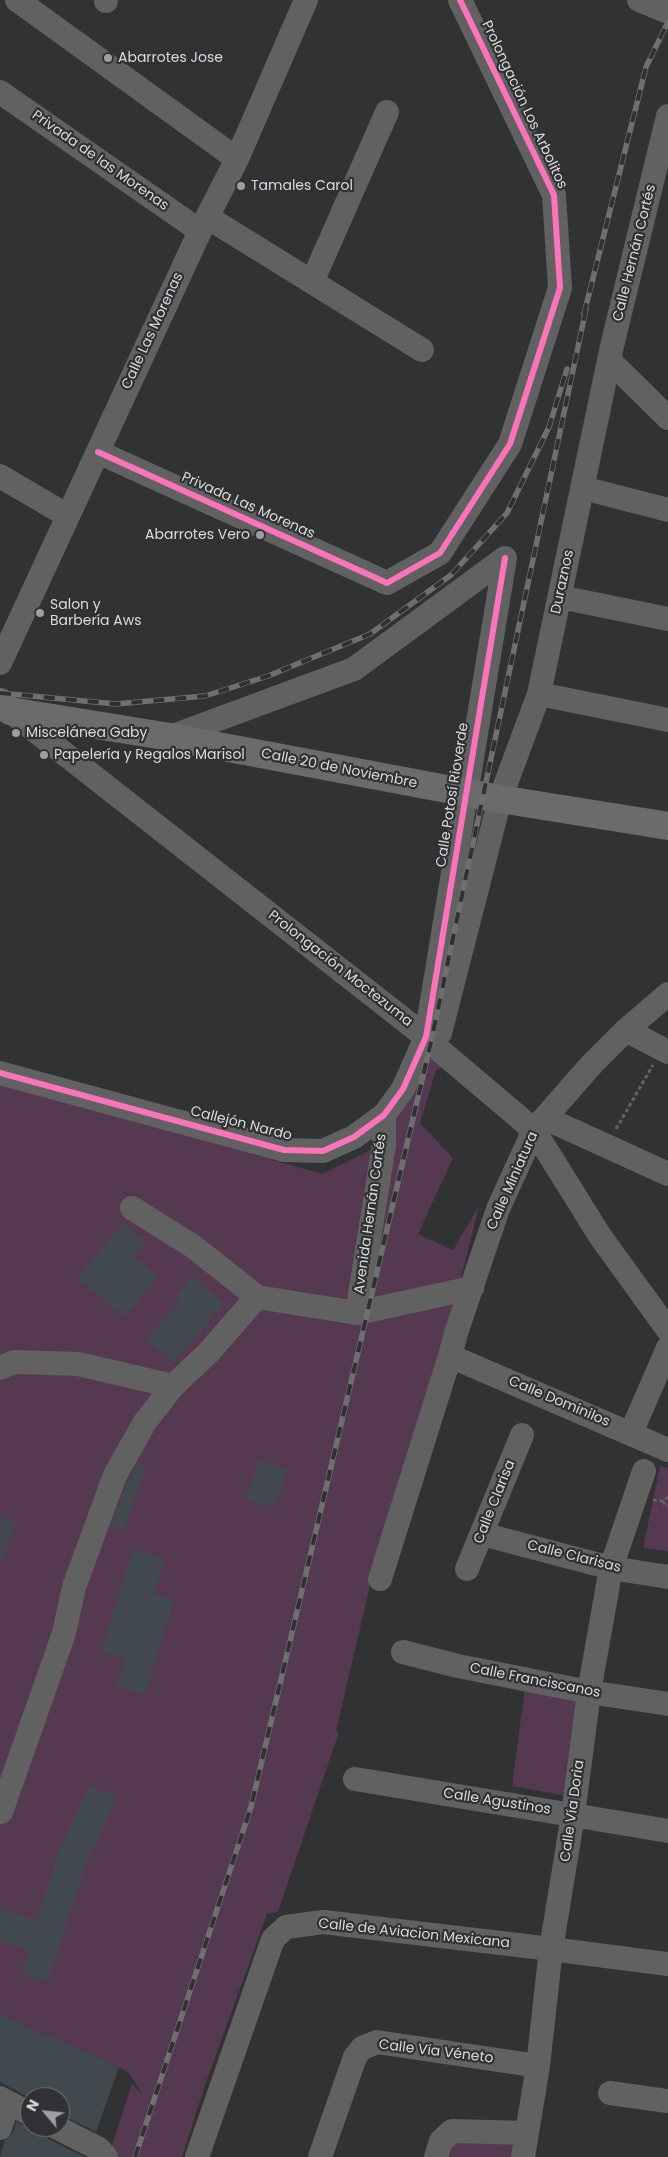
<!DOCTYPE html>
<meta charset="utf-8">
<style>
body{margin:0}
#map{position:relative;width:668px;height:2157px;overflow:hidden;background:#313233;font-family:Poppins,sans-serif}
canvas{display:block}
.north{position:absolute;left:20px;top:2087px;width:50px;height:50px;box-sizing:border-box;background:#303134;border:1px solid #747577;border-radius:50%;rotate:298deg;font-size:14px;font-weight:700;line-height:20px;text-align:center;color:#dadadc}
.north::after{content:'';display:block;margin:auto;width:18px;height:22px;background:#9f9fa1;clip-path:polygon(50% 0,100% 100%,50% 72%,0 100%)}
</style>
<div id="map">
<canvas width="668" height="2157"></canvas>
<div class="north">N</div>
</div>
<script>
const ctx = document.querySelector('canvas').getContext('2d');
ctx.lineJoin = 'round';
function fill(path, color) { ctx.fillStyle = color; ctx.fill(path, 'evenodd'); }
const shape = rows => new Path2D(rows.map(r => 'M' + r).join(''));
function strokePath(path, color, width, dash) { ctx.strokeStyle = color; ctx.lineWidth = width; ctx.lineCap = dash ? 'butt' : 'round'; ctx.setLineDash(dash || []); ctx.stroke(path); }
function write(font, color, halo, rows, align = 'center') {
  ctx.font = font + ' Poppins,sans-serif'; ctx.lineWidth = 4.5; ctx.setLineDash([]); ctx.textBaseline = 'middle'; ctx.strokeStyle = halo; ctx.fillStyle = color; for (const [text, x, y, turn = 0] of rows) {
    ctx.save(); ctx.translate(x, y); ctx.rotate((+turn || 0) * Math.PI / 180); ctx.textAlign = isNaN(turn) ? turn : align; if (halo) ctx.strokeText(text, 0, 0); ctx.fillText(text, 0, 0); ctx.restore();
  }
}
fill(shape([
 [424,1046,443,1056,440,1069,436,1070,420,1123,453,1158,418,1234,453,1250,479,1206,441,1360,381,1539,336,1731,339,1732,278,1912,267,1914,205,2085,182,2157,108,2157,132,2084,143,2095,128,2072,0,2014,0,1081,322,1174,377,1147],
 [660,1466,668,1468,668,1551,643,1548],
 [525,1688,581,1697,567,1796,512,1786],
 [455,2134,516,2146,514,2157,448,2157]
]), '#543950');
fill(shape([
 [124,1222,146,1241,133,1256,158,1277,124,1317,77,1278],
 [193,1276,224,1304,173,1362,147,1339,180,1301,175,1297],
 [259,1460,288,1469,275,1508,247,1499],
 [137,1464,146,1468,124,1529,111,1525,128,1481],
 [0,1516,16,1522,2,1561,0,1561],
 [133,1549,165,1559,154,1594,174,1600,145,1695,117,1686,125,1658,101,1651],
 [89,1786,116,1797,94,1850,91,1849,47,1982,22,1974,29,1950,0,1941,0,1909,37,1921,59,1851],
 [0,2014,119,2067,96,2132,60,2114,60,2097,30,2098,0,2082],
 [16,2122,30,2128,42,2127,44,2134,49,2139,84,2157,0,2157,5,2140,13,2133]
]), '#42494e');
strokePath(shape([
 [616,1129,653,1065],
 [653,1500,663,1501,668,1497],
 [663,1501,665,1505,668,1505]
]), '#636364', 3, [4, 2.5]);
strokePath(shape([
 [17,0,237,159],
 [639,0,668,12],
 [106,1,106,0],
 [0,92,200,231],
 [207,217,422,350],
 [312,282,387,112],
 [610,361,668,418],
 [98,452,387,583,440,553,510,444,560,288,554,195,460,0],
 [0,476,68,516],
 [583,488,668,510],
 [560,597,668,619],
 [0,663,200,231,237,159,306,0],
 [539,694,668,720],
 [10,711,426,1037,437,1048,534,1130,600,1236,668,1330],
 [170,737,354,669,505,558],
 [626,1030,668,1052],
 [440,1033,500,799,539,694,612,346,668,116],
 [0,1073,284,1150,323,1151,354,1137,384,1115,403,1089,426,1037,505,558],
 [545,1118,668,1174],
 [132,1208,194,1247,257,1297,357,1313,472,1288],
 [357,1313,384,1145,384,1115],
 [450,1356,668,1450],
 [0,1368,14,1362,78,1364,173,1386],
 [631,1433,668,1348],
 [482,1534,611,1568,668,1577],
 [467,1569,522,1435],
 [380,1579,450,1356,456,1333,498,1209,534,1130,592,1064,626,1030,668,994],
 [403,1652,458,1666,589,1692,668,1704],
 [355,1779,668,1831],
 [1,1812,64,1633,74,1587,115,1475,145,1422,173,1386,208,1353,257,1297],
 [610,2093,668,2101],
 [0,2098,30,2114],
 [56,2127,99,2149,106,2157],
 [0,2128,8,2103],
 [197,2157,273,1939,286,1927,323,1922,551,1949,668,1964],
 [320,2157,355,2057,362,2048,377,2042,538,2066],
 [436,2157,441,2141,452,2131,527,2133],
 [523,2157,538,2066,551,1949,573,1815,589,1692,611,1568,644,1471]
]), '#616161', 24);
strokePath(shape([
 [0,702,10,711,170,737,500,799,668,826]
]), '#6b6b6b', 28);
const rail = shape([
 [584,314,646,67,668,22],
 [0,693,116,704,205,696,268,676,370,634,451,575,507,513,549,427,567,369],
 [135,2157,251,1807,431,1042,586,309]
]);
strokePath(rail, '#6f6f6f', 5.5);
strokePath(rail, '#303134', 4, [11]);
strokePath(shape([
 [98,452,387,583,440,553,510,444,560,288,554,195,460,0],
 [0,1073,284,1150,323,1151,354,1137,384,1115,403,1089,426,1037,505,558]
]), '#fb73b8', 6);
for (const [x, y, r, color] of [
 [108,58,5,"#9f9fa1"],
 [241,186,5,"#9f9fa1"],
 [260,535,5,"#9f9fa1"],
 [40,613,5,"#9f9fa1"],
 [16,733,5,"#9f9fa1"],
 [44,755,5,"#9f9fa1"]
]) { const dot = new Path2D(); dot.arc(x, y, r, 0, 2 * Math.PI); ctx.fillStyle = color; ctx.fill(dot); strokePath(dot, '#303134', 2); }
write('14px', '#dadadc', '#303134', [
 ["Abarrotes Jose",118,58],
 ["Tamales Carol",251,186],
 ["Abarrotes Vero",250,535,"right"],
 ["Salon y",50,605],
 ["Barbería Aws",50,621],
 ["Miscelánea Gaby",26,733],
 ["Papelería y Regalos Marisol",54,755]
], 'left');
write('14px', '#dadadc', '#303134', [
 ["Prolongación Los Arbolitos",524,105,65],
 ["Privada de las Morenas",100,161,35],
 ["Calle Hernán Cortés",635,253,-76],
 ["Calle Las Morenas",153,331,-65],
 ["Privada Las Morenas",248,506,24],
 ["Duraznos",563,582,-78],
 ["Calle 20 de Noviembre",339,769,11],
 ["Calle Potosí Rioverde",453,795,-81],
 ["Prolongación Moctezuma",340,969,38],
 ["Callejón Nardo",241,1124,14],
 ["Calle Miniatura",513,1181,-66],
 ["Avenida Hernán Cortés",371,1214,-82],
 ["Calle Dominilos",559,1402,23],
 ["Calle Clarisa",495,1502,-68],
 ["Calle Clarisas",574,1557,14],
 ["Calle Franciscanos",535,1681,11],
 ["Calle Agustinos",497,1802,9],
 ["Calle Vía Doria",573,1811,-82],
 ["Calle de Aviacion Mexicana",414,1934,6],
 ["Calle Vía Véneto",436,2052,7]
]);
</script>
